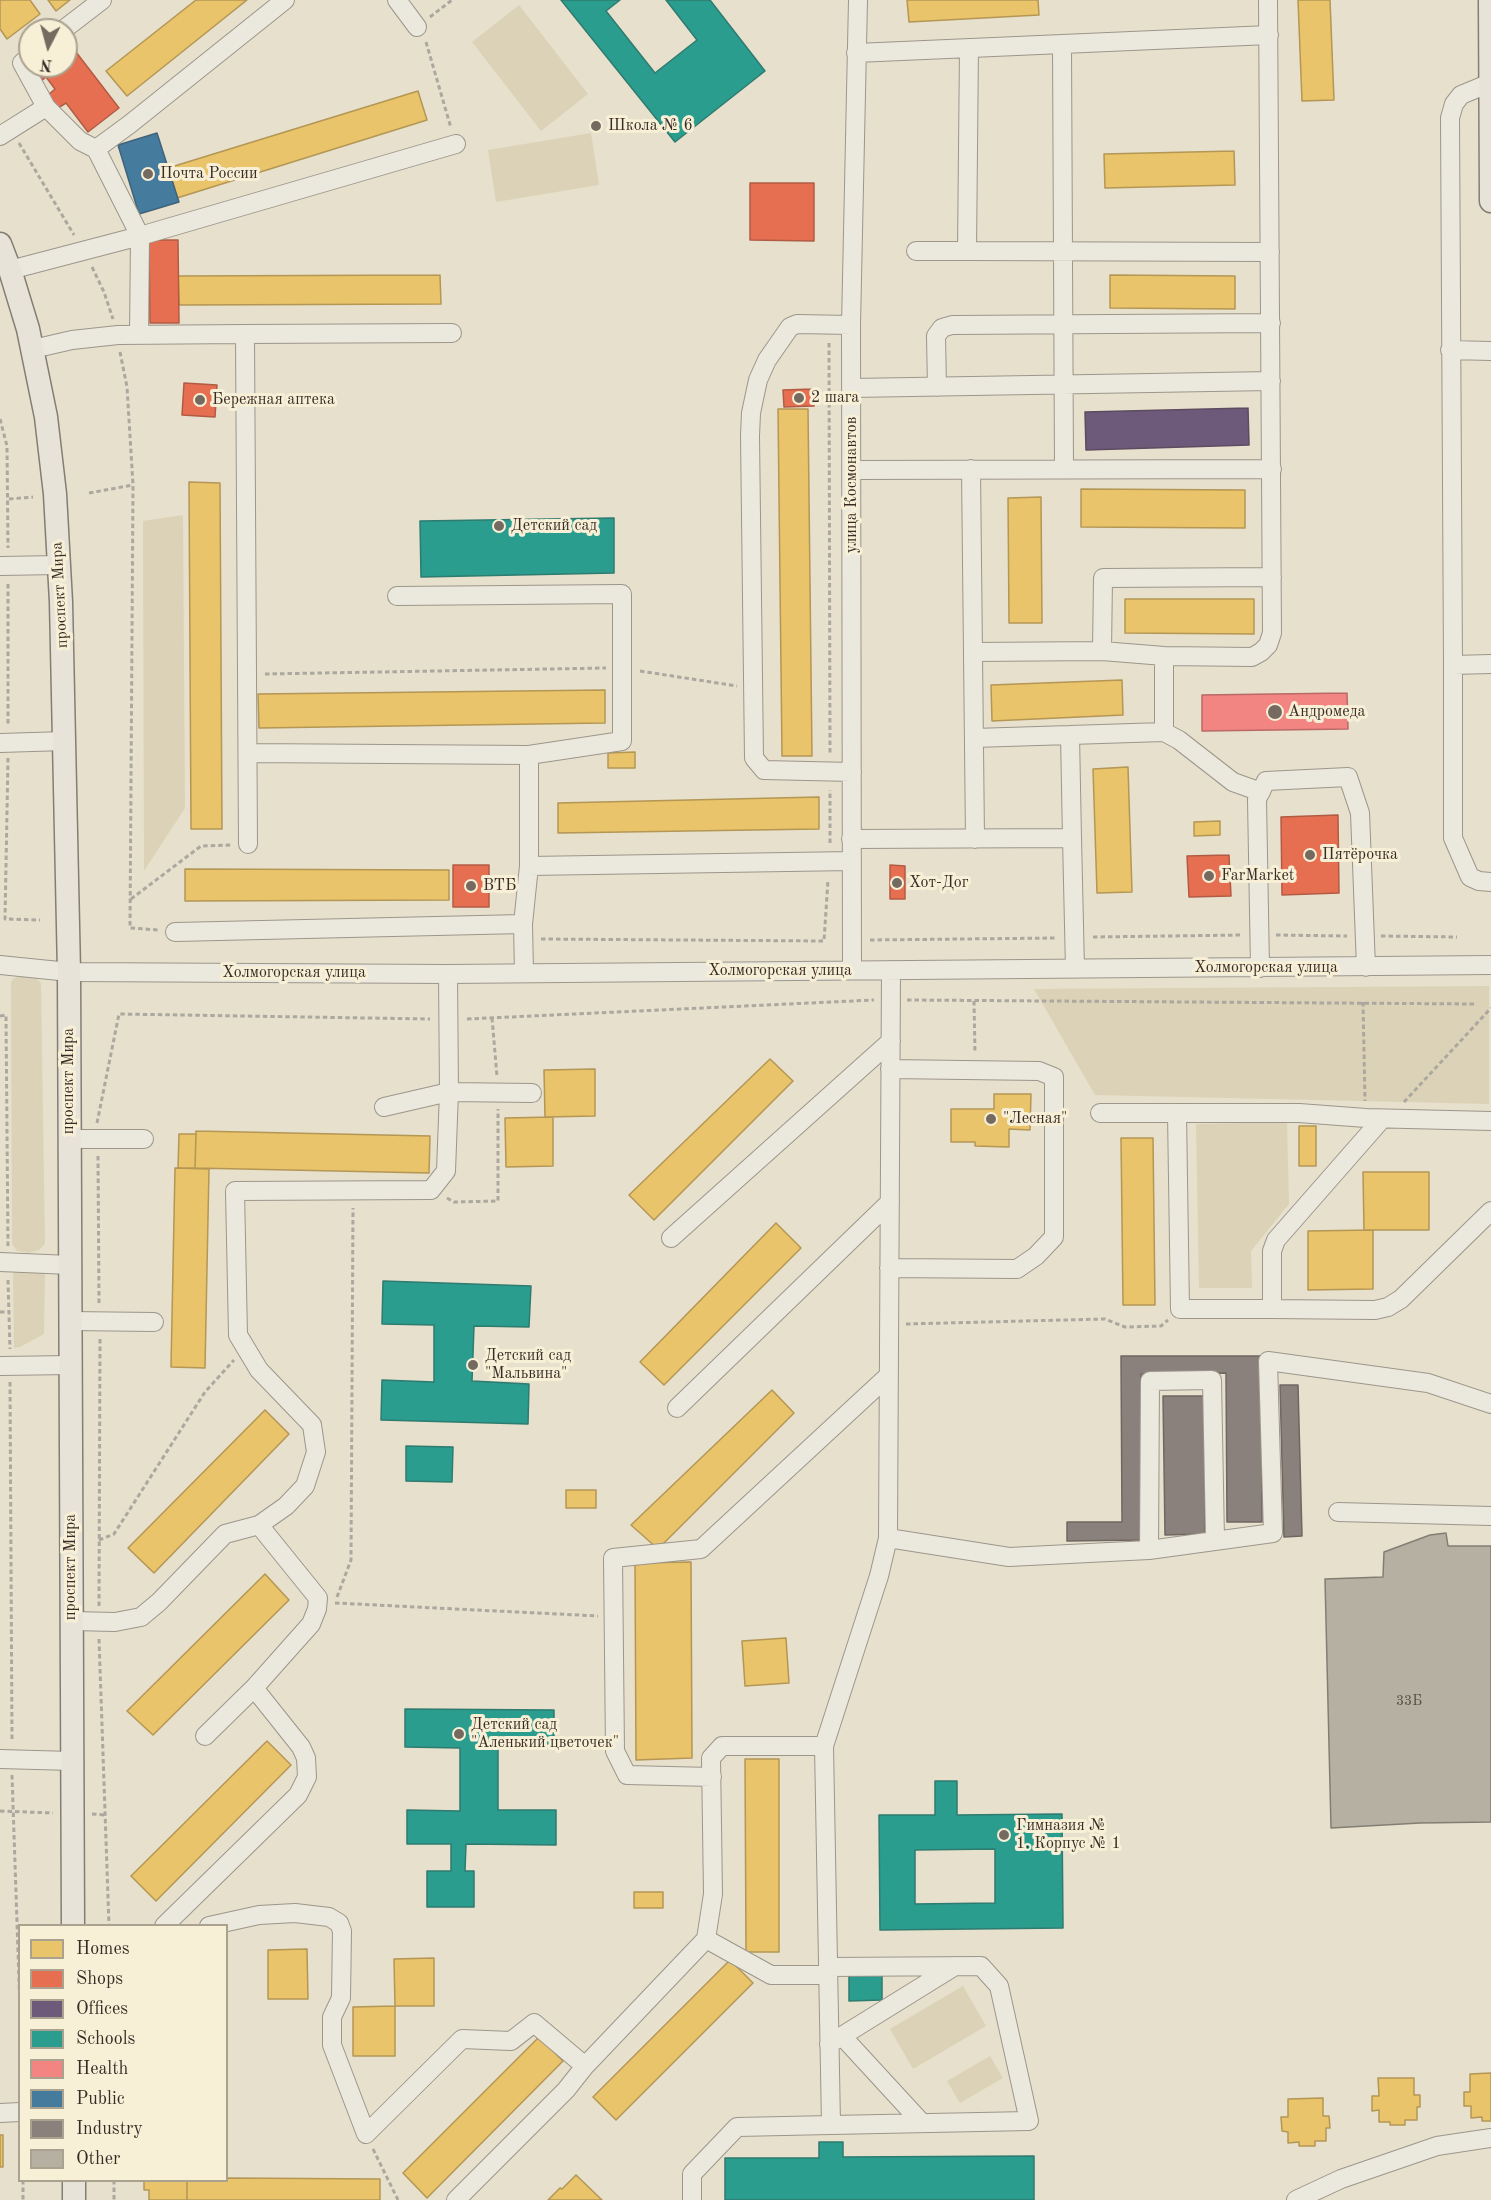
<!DOCTYPE html>
<meta charset="utf-8">
<style>
body{margin:0}
#map{position:relative;width:1491px;height:2200px;overflow:hidden;background:#e7e0cc;font-family:"Old Standard TT",serif}
canvas{display:block}
.legend{position:absolute;left:18px;top:1924px;width:210px;height:258px;box-sizing:border-box;background:#f7efd6;border:2px solid #aba18f;margin:0;padding:8px 10px;list-style:none;font-size:18px;color:#382b25}
.legend li{display:flex;align-items:center;gap:12px;height:30px}
.legend b{width:30px;border:2px solid #aba18f}
.north{position:absolute;left:18px;top:18px;width:60px;height:60px;box-sizing:border-box;background:#f7efd6;border:2px solid #aba18f;border-radius:50%;rotate:186deg;font-size:16px;font-weight:700;line-height:24px;text-align:center;color:#382b25}
.north::after{content:'';display:block;margin:auto;width:21px;height:27px;background:#756a5f;clip-path:polygon(50% 0,100% 100%,50% 72%,0 100%)}
</style>
<div id="map">
<canvas width="1491" height="2200"></canvas>
<ul class="legend">
<li><b style="height:16px;background:#e9c46a"></b>Homes</li>
<li><b style="height:16px;background:#e76f51"></b>Shops</li>
<li><b style="height:16px;background:#6d597a"></b>Offices</li>
<li><b style="height:16px;background:#2a9d8f"></b>Schools</li>
<li><b style="height:16px;background:#f28482"></b>Health</li>
<li><b style="height:16px;background:#457b9d"></b>Public</li>
<li><b style="height:16px;background:#8a817c"></b>Industry</li>
<li><b style="height:16px;background:#b6b0a3"></b>Other</li>
</ul>
<div class="north">N</div>
</div>
<script>
const ctx = document.querySelector('canvas').getContext('2d');
ctx.lineJoin = 'round';
function fill(path, color) { ctx.fillStyle = color; ctx.fill(path, 'evenodd'); }
const shape = rows => new Path2D(rows.map(r => 'M' + r).join(''));
function strokePath(path, color, width, dash) { ctx.strokeStyle = color; ctx.lineWidth = width; ctx.lineCap = dash ? 'butt' : 'round'; ctx.setLineDash(dash || []); ctx.stroke(path); }
function write(font, color, halo, rows, align = 'center') {
  ctx.font = font + ' "Old Standard TT",serif'; ctx.lineWidth = 6; ctx.setLineDash([]); ctx.textBaseline = 'middle'; ctx.strokeStyle = halo; ctx.fillStyle = color; for (const [text, x, y, turn = 0] of rows) {
    ctx.save(); ctx.translate(x, y); ctx.rotate((+turn || 0) * Math.PI / 180); ctx.textAlign = isNaN(turn) ? turn : align; if (halo) ctx.strokeText(text, 0, 0); ctx.fillText(text, 0, 0); ctx.restore();
  }
}
fill(shape([
 [519,5,588,94,541,131,472,42],
 [591,133,599,185,496,202,488,150],
 [183,515,185,808,144,871,143,521],
 [25,975,35,977,41,983,45,1244,39,1250,29,1253,17,1251,12,1244,11,982,14,978],
 [1489,986,1489,1104,1095,1095,1034,989],
 [1287,1122,1289,1204,1251,1251,1252,1288,1199,1288,1196,1124],
 [18,1267,41,1270,45,1274,44,1334,20,1347,14,1348,13,1274],
 [963,1986,986,2026,913,2069,890,2029],
 [990,2056,1003,2078,960,2103,947,2081]
]), '#dcd2b7');
const homes = shape([
 [0,0,30,0,40,14,7,39,0,29,0,0],
 [48,0,70,0,56,11,48,0],
 [196,0,247,0,127,96,106,71,196,0],
 [907,0,1038,0,1039,15,909,22,907,0],
 [1298,0,1330,0,1334,100,1302,101,1298,0],
 [418,91,427,120,177,198,168,168,418,91],
 [1234,151,1235,185,1105,188,1104,154,1234,151],
 [440,275,441,304,179,305,178,276,440,275],
 [1110,275,1235,276,1235,309,1110,308,1110,275],
 [778,409,808,409,812,756,782,756,778,409],
 [189,482,220,483,222,829,191,829,189,482],
 [1081,489,1245,490,1245,528,1081,527,1081,489],
 [1041,497,1042,623,1009,623,1008,498,1041,497],
 [1125,599,1254,599,1254,634,1125,633,1125,599],
 [1122,680,1123,715,992,721,991,685,1122,680],
 [605,690,605,723,259,728,258,694,605,690],
 [635,752,635,768,608,768,608,753,635,752],
 [1128,767,1132,892,1097,893,1093,769,1128,767],
 [819,797,819,829,558,833,558,803,819,797],
 [1220,821,1220,835,1194,836,1194,822,1220,821],
 [185,869,449,870,449,900,185,901,185,869],
 [770,1059,793,1081,654,1220,629,1195,770,1059],
 [595,1069,595,1116,545,1117,544,1070,595,1069],
 [994,1094,1031,1094,1030,1130,1009,1129,1009,1147,975,1146,975,1142,951,1142,951,1109,994,1109,994,1094],
 [553,1117,553,1166,506,1167,505,1118,553,1117],
 [1299,1126,1316,1126,1316,1166,1299,1166,1299,1126],
 [196,1131,430,1136,429,1173,195,1168,196,1131],
 [179,1134,196,1134,195,1168,178,1168,179,1134],
 [1121,1138,1153,1138,1155,1305,1123,1305,1121,1138],
 [175,1168,209,1169,205,1368,171,1367,175,1168],
 [1363,1172,1429,1172,1429,1230,1364,1230,1363,1172],
 [776,1223,801,1248,664,1385,640,1362,776,1223],
 [1373,1230,1373,1289,1308,1290,1308,1231,1373,1230],
 [772,1390,794,1413,658,1549,631,1525,772,1390],
 [265,1410,289,1434,154,1573,128,1548,265,1410],
 [566,1490,596,1490,596,1508,566,1508,566,1490],
 [691,1562,692,1758,636,1760,635,1563,691,1562],
 [265,1574,289,1600,153,1735,127,1711,265,1574],
 [786,1638,789,1683,745,1686,742,1641,786,1638],
 [267,1741,291,1765,156,1901,131,1876,267,1741],
 [745,1759,779,1759,779,1952,746,1952,745,1759],
 [634,1892,663,1892,663,1908,634,1908,634,1892],
 [307,1949,308,1999,268,1999,268,1950,307,1949],
 [434,1958,434,2006,395,2006,394,1959,434,1958],
 [730,1960,753,1983,616,2120,593,2097,730,1960],
 [395,2006,395,2056,353,2056,353,2007,395,2006],
 [539,2037,563,2061,427,2198,403,2173,539,2037],
 [1491,2073,1491,2121,1482,2121,1482,2117,1471,2118,1471,2106,1464,2106,1464,2092,1470,2092,1470,2074,1491,2073],
 [1378,2078,1414,2078,1414,2095,1420,2095,1420,2107,1417,2107,1417,2120,1405,2120,1405,2125,1390,2125,1390,2122,1379,2122,1379,2110,1372,2111,1372,2096,1379,2096,1378,2078],
 [1323,2098,1323,2116,1329,2116,1330,2128,1326,2128,1326,2141,1315,2141,1315,2146,1299,2146,1299,2142,1288,2143,1288,2132,1282,2131,1281,2117,1288,2117,1288,2099,1323,2098],
 [0,2135,3,2135,3,2167,0,2167,0,2135],
 [576,2175,602,2200,548,2200,560,2188,562,2189,576,2175],
 [226,2178,380,2179,380,2200,187,2200,187,2180,226,2180,226,2178],
 [144,2180,187,2180,187,2200,149,2200,149,2190,144,2190,144,2180]
]);
fill(homes, '#e9c46a');
strokePath(homes, '#b49655', 1.5);
const shops = shape([
 [66,39,119,108,88,132,66,103,58,108,48,95,55,89,46,77,40,82,34,75,40,70,37,66,66,66,66,39],
 [750,183,814,183,814,241,750,240,750,183],
 [149,240,178,240,179,323,150,323,149,240],
 [184,383,217,385,215,417,182,415,184,383],
 [813,389,814,406,784,407,783,390,813,389],
 [1338,815,1339,893,1282,895,1281,817,1338,815],
 [1229,855,1231,896,1189,897,1187,856,1229,855],
 [453,865,489,865,489,907,453,907,453,865],
 [890,865,905,866,905,899,890,899,890,865]
]);
fill(shops, '#e76f51');
strokePath(shops, '#b25b44', 1.5);
const offices = shape([
 [1248,408,1249,445,1086,450,1085,412,1248,408]
]);
fill(offices, '#6d597a');
strokePath(offices, '#5d4b60', 1.5);
const schools = shape([
 [561,0,620,0,606,11,655,73,697,40,666,0,710,0,765,71,675,142,561,0],
 [614,518,614,573,421,577,420,521,614,518],
 [383,1281,531,1286,529,1327,474,1326,472,1381,529,1384,528,1424,381,1420,382,1380,434,1382,434,1325,382,1324,383,1281],
 [406,1446,453,1447,452,1482,406,1481,406,1446],
 [405,1709,554,1710,554,1748,498,1747,498,1810,556,1810,556,1845,466,1844,465,1871,474,1871,474,1907,427,1907,427,1871,451,1871,451,1844,407,1844,407,1810,460,1811,460,1748,405,1747,405,1709],
 [935,1781,957,1781,957,1815,1062,1814,1063,1928,880,1930,879,1815,935,1815,935,1781],
 [995,1849,995,1903,915,1904,915,1850,995,1849],
 [849,1975,882,1975,882,2000,849,2001,849,1975],
 [819,2142,843,2142,843,2157,1034,2156,1034,2200,725,2200,725,2158,819,2158,819,2142]
]);
fill(schools, '#2a9d8f');
strokePath(schools, '#2e7b6f', 1.5);
const health = shape([
 [1347,693,1348,729,1202,731,1202,695,1347,693]
]);
fill(health, '#f28482');
strokePath(health, '#ba6966', 1.5);
const public = shape([
 [157,133,179,202,139,214,118,145,157,133]
]);
fill(public, '#457b9d');
strokePath(public, '#416379', 1.5);
const industry = shape([
 [1121,1356,1262,1356,1262,1522,1227,1522,1226,1373,1141,1374,1141,1540,1067,1541,1067,1522,1122,1522,1121,1356],
 [1280,1385,1298,1385,1302,1536,1284,1537,1280,1385],
 [1163,1396,1204,1396,1205,1534,1165,1535,1163,1396]
]);
fill(industry, '#8a817c');
strokePath(industry, '#716762', 1.5);
const building = shape([
 [1446,1533,1448,1546,1491,1546,1491,1822,1420,1823,1331,1828,1325,1579,1383,1577,1384,1552,1430,1535,1446,1533]
]);
fill(building, '#b6b0a3');
strokePath(building, '#837e73', 1.5);
const minor = shape([
 [397,0,417,27],
 [63,30,102,0],
 [1062,44,1064,469],
 [969,48,967,251,1270,252],
 [856,53,1269,35],
 [30,56,22,63,46,107,80,141,96,149,140,236,139,335],
 [0,136,46,107],
 [96,149,130,124,285,0],
 [916,251,967,251],
 [10,270,140,236,456,144],
 [851,325,797,324,790,327,767,360,758,380,751,413,750,436,754,758,764,770,852,772],
 [245,334,452,333],
 [33,349,72,340,118,335,245,334,248,844],
 [1450,350,1491,351],
 [937,387,936,336,942,328,952,325,1271,323],
 [852,388,1271,381],
 [971,469,975,839],
 [852,470,1272,469],
 [0,566,59,565],
 [1102,651,1103,578,1272,577],
 [973,652,1102,651,1164,656,1252,657,1261,652,1268,645,1272,633,1268,0],
 [1164,656,1164,732,1179,740,1233,782,1261,792],
 [1491,664,1453,665,1453,838,1470,877,1479,881,1491,882],
 [1453,665,1450,118,1454,104,1461,95,1490,83],
 [974,738,1070,735],
 [0,743,65,741],
 [249,753,529,755,622,741,622,594,397,596],
 [1072,838,1070,735,1164,732],
 [851,839,1072,838,1075,969],
 [529,866,852,861],
 [175,932,523,924],
 [0,965,69,972,448,974,1491,965],
 [1260,968,1257,799,1266,781,1348,777,1360,813,1366,967],
 [852,970,851,325,858,0],
 [524,973,523,924,529,866,529,755],
 [384,1107,449,1092,532,1093],
 [1100,1113,1177,1113],
 [1382,1119,1276,1240,1272,1251,1272,1309,1180,1309,1177,1113,1299,1113,1366,1118,1491,1121],
 [70,1139,144,1139],
 [671,1238,891,1041],
 [0,1262,70,1265],
 [889,1268,1017,1269,1036,1256,1054,1237,1054,1077,1039,1071,890,1069],
 [1272,1309,1375,1310,1388,1307,1401,1299,1491,1211],
 [70,1321,154,1322],
 [0,1366,71,1365],
 [677,1408,890,1202],
 [1338,1512,1491,1516],
 [888,1538,1009,1557,1149,1550,1273,1533,1268,1361,1428,1383,1491,1404],
 [1149,1550,1150,1381,1212,1380,1215,1540],
 [72,1621,115,1622,141,1617,159,1602,225,1534,259,1525,286,1506,305,1486,316,1452,312,1425,259,1370,238,1335,235,1191,431,1190,446,1171,449,1092,448,974],
 [205,1736,254,1688],
 [0,1759,72,1761],
 [712,1777,627,1775,615,1751,613,1558,701,1549,889,1375],
 [164,1926,298,1795,307,1777,306,1758,301,1747,254,1688,311,1624,317,1609,318,1598,259,1525],
 [209,1926,259,1915,295,1913,329,1917,339,1923,342,1931,341,1998,332,2017,332,2045,366,2134,462,2039,511,2041,534,2023,585,2066],
 [706,1939,771,1975,828,1975],
 [828,1967,981,1966,999,1986,1029,2121,831,2125,824,1746,879,1576,888,1538,891,970],
 [842,2036,922,2123],
 [829,2044,955,1966],
 [0,2113,20,2112],
 [456,2200,566,2090,585,2066,706,1939,713,1894,711,1758,722,1746,824,1746],
 [692,2200,692,2174,737,2127,831,2125],
 [1296,2200,1341,2179,1437,2146,1491,2138]
]);
const major = shape([
 [1490,0,1491,201],
 [0,244,10,270,28,329,46,417,55,494,61,602,69,972,73,1926],
 [74,2180,74,2200]
]);
strokePath(minor, '#9c968b', 20);
strokePath(major, '#837e73', 25);
strokePath(shape([
 [430,17,452,0],
 [426,42,451,128],
 [19,143,74,235],
 [92,267,104,292,113,319],
 [829,343,830,753],
 [120,352,127,387,133,485,130,928,159,930],
 [0,419,7,446,8,548],
 [89,493,133,485],
 [9,499,33,497],
 [8,584,8,725],
 [640,671,737,686],
 [265,674,606,668],
 [8,758,5,919,40,920],
 [830,843,830,790],
 [131,899,201,846,231,845],
 [1276,935,1347,936],
 [1381,936,1457,937],
 [1093,937,1242,935],
 [541,939,824,941,828,880],
 [870,940,1056,938],
 [907,1000,1476,1004],
 [974,1001,975,1053],
 [1363,1002,1365,1101],
 [0,1016,6,1015,8,1247],
 [492,1018,497,1076],
 [467,1019,874,1000],
 [1404,1102,1491,1008],
 [97,1123,119,1014,430,1019],
 [98,1156,99,1303],
 [447,1198,454,1202,498,1201,498,1109],
 [8,1280,10,1349],
 [0,1312,9,1312],
 [906,1324,1105,1319,1125,1327,1161,1326,1168,1320],
 [10,1382,12,1742],
 [99,1540,114,1534,205,1392,234,1360],
 [337,1597,351,1560,353,1208],
 [335,1603,598,1616],
 [99,1606,100,1339],
 [99,1639,109,1926],
 [12,1775,20,2010],
 [0,1811,53,1813],
 [92,1814,105,1815],
 [373,2149,398,2200],
 [23,2180,23,2200],
 [114,2180,114,2200]
]), '#aca8a0', 3, [4.5, 3]);
strokePath(minor, '#ebe8de', 18);
strokePath(major, '#e8e3d8', 22);
for (const [x, y, r, color] of [
 [596,126,6,"#756a5f"],
 [148,174,6,"#756a5f"],
 [799,398,6,"#756a5f"],
 [200,400,6,"#756a5f"],
 [499,526,6,"#756a5f"],
 [1275,712,8,"#756a5f"],
 [1310,855,6,"#756a5f"],
 [1209,876,6,"#756a5f"],
 [897,883,6,"#756a5f"],
 [471,886,6,"#756a5f"],
 [991,1119,6,"#756a5f"],
 [473,1365,6,"#756a5f"],
 [459,1734,6,"#756a5f"],
 [1004,1835,6,"#756a5f"]
]) { const dot = new Path2D(); dot.arc(x, y, r, 0, 2 * Math.PI); ctx.fillStyle = color; ctx.fill(dot); strokePath(dot, '#f7efd6', 2); }
write('14px', '#584c44', null, [
 ["33Б",1409,1701]
]);
write('16px', '#382b25', '#f7efd6', [
 ["Школа № 6",608,126],
 ["Почта России",160,174],
 ["2 шага",811,398],
 ["Бережная аптека",212,400],
 ["Детский сад",511,526],
 ["Андромеда",1288,712],
 ["Пятёрочка",1322,855],
 ["FarMarket",1221,876],
 ["Хот-Дог",909,883],
 ["ВТБ",483,886],
 ["\"Лесная\"",1003,1119],
 ["Детский сад",485,1356],
 ["\"Мальвина\"",485,1374],
 ["Детский сад",471,1725],
 ["\"Аленький цветочек\"",471,1743],
 ["Гимназия №",1016,1826],
 ["1. Корпус № 1",1016,1844]
], 'left');
write('16px', '#382b25', '#f7efd6', [
 ["улица Космонавтов",852,485,-90],
 ["проспект Мира",60,595,-93],
 ["Холмогорская улица",1266,968],
 ["Холмогорская улица",780,971],
 ["Холмогорская улица",294,973],
 ["проспект Мира",69,1081,-90],
 ["проспект Мира",71,1567,-90]
]);
</script>
